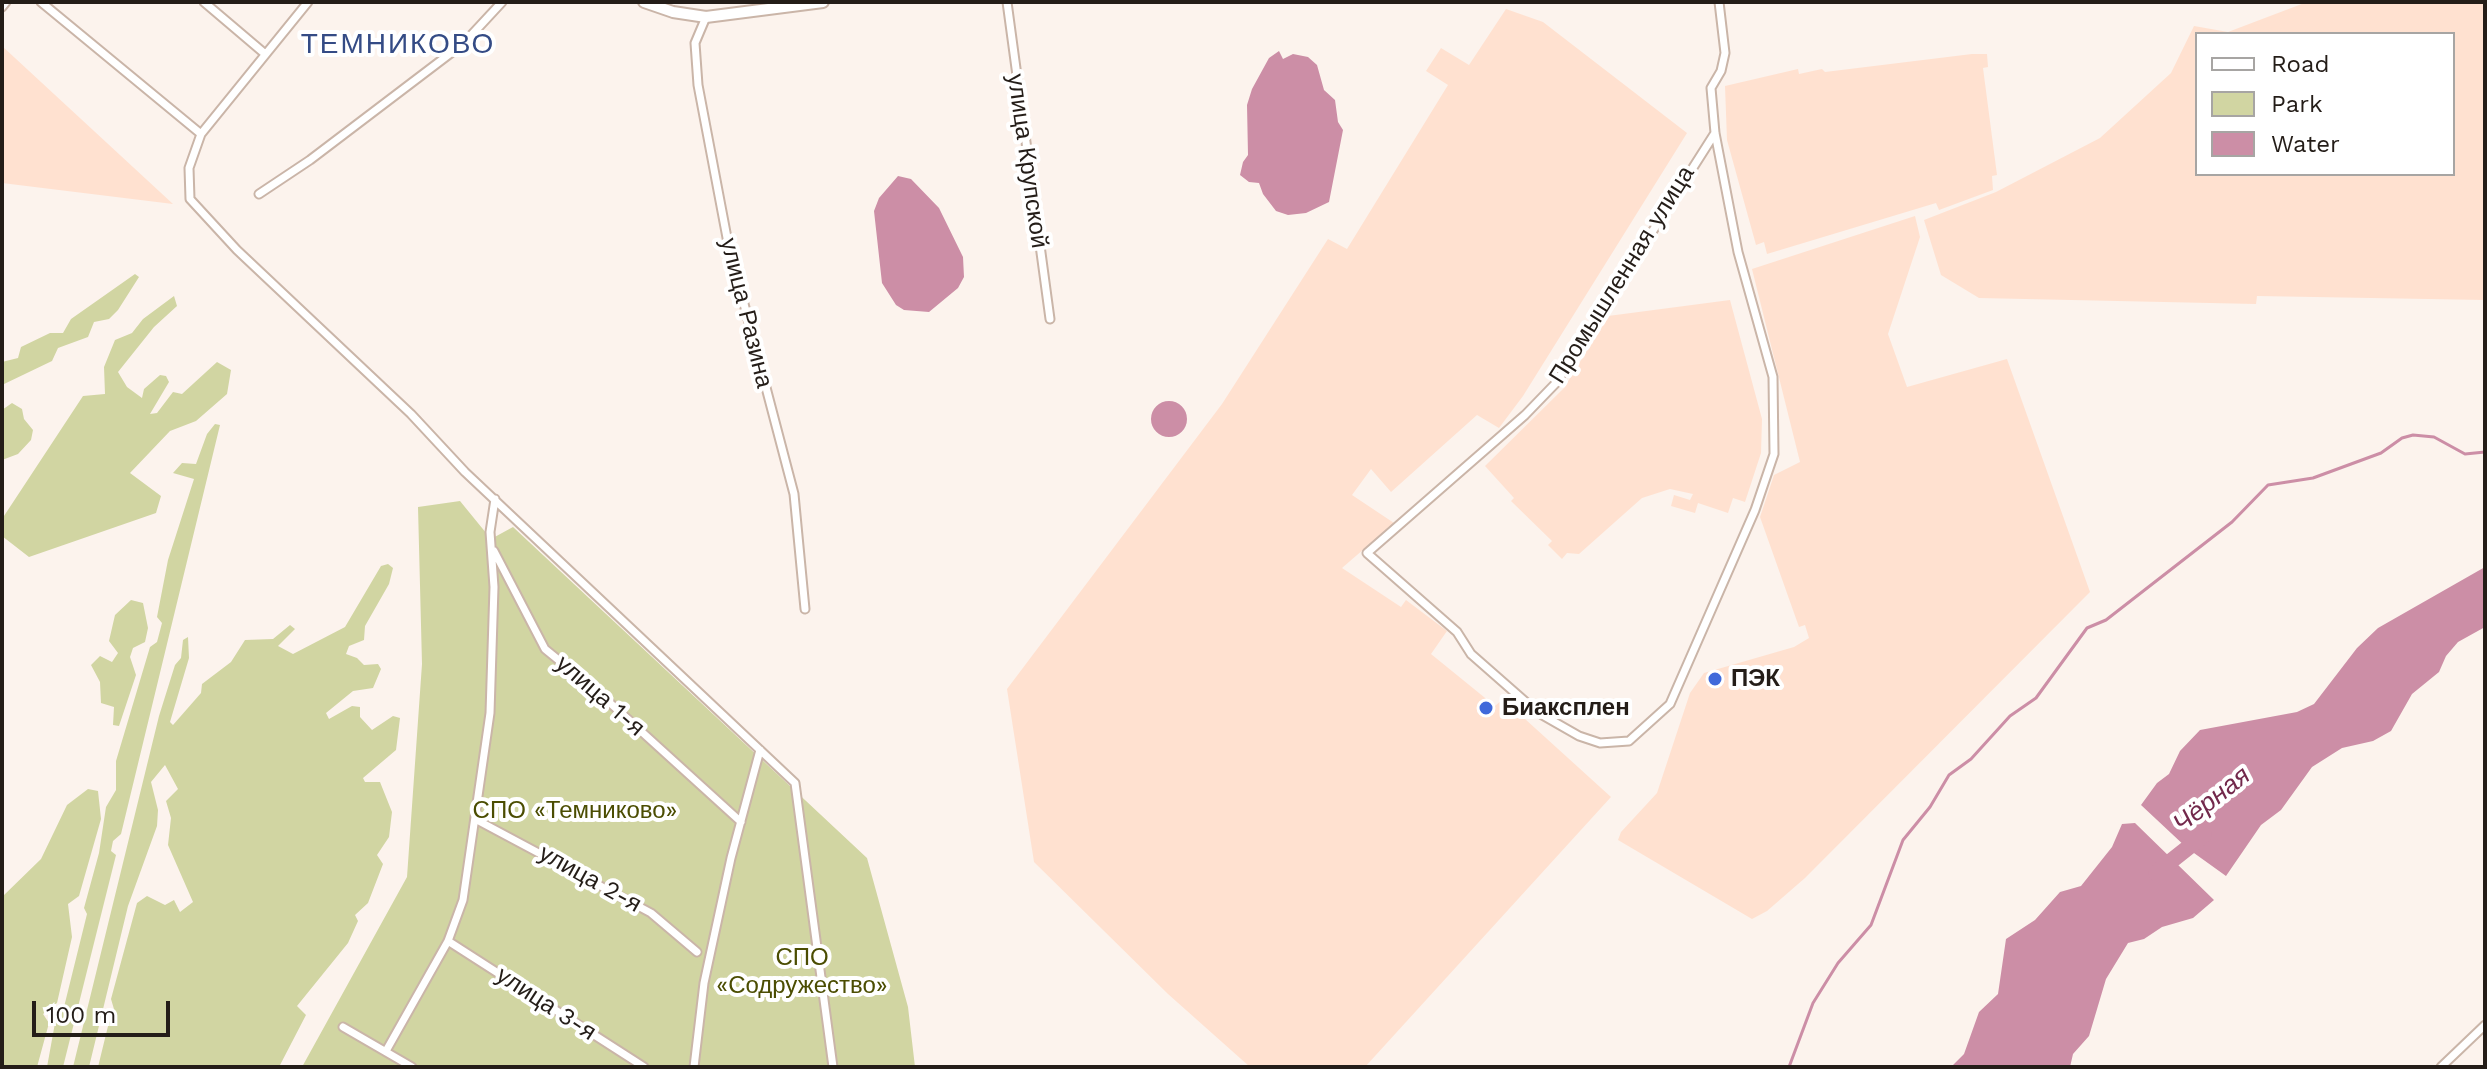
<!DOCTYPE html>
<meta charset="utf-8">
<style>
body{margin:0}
#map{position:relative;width:2487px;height:1069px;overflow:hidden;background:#fcf3ed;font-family:"Work Sans",sans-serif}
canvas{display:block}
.frame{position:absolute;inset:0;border:4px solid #241d18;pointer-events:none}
.legend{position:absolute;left:2195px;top:32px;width:260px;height:144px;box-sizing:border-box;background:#fff;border:2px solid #a7a5a3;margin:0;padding:10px 14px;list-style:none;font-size:24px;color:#241d18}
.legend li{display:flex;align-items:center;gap:16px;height:40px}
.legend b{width:40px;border:2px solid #a7a5a3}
.scale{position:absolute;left:32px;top:1001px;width:138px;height:36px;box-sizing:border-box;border:4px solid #241d18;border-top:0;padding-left:10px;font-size:24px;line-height:28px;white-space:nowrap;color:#241d18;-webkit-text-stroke:6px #fff;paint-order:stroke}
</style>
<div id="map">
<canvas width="2487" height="1069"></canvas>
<div class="frame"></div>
<ul class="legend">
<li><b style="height:10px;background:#fff"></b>Road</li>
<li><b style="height:22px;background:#d1d5a2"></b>Park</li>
<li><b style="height:22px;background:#cc8ea6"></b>Water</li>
</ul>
<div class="scale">100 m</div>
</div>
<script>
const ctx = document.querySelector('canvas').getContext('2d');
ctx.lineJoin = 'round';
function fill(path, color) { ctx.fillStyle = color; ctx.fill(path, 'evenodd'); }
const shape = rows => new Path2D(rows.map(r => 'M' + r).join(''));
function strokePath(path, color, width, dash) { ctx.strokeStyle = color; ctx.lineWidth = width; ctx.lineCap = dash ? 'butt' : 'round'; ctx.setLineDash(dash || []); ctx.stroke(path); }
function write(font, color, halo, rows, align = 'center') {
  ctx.font = font + ' "Work Sans",sans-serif'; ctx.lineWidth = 8; ctx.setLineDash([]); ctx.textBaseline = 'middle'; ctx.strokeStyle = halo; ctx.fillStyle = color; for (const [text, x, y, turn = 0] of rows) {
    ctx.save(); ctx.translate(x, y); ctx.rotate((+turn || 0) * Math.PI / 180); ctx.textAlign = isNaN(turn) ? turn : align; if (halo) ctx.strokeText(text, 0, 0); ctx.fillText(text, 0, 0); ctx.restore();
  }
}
fill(shape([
 [2307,2,2485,2,2485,300,2257,296,2256,304,1979,298,1941,275,1924,220,1996,192,2100,138,2171,73,2194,26,2228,32],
 [2453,34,2453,174,2197,174,2197,34],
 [1506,9,1543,22,1687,133,1523,396,1499,428,1477,415,1391,492,1371,469,1352,495,1394,523,1342,568,1401,607,1406,600,1447,631,1431,654,1495,706,1503,699,1611,797,1365,1067,1250,1067,1168,994,1034,862,1007,689,1222,404,1328,239,1347,249,1448,85,1426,71,1441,48,1469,65],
 [2,46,173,204,2,183],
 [1972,54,1987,54,1988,67,1983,68,1997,175,1992,176,1993,190,1939,210,1936,203,1767,254,1764,242,1756,245,1727,140,1725,86,1798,69,1799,74,1822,69,1825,72],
 [1915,216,1920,237,1888,334,1907,387,2007,359,2090,592,1805,878,1767,911,1752,919,1618,840,1621,832,1657,793,1690,693,1704,673,1794,647,1809,638,1805,625,1799,627,1760,517,1774,475,1800,462,1752,269],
 [1730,300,1762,419,1761,453,1745,502,1733,498,1728,513,1698,503,1695,513,1671,506,1674,495,1690,500,1693,494,1670,489,1642,498,1579,554,1567,553,1562,559,1548,545,1552,541,1511,501,1514,498,1485,466,1564,388,1608,316]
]), '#ffe1d0');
fill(shape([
 [135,274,139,277,118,310,109,319,94,322,88,337,58,348,52,361,2,385,2,362,18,358,21,347,50,333,63,333,71,319],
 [174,296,177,306,154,327,118,372,127,387,142,398,144,389,160,375,166,376,169,382,150,414,157,413,173,392,182,394,217,362,231,370,227,394,196,421,170,431,130,473,161,496,156,513,29,557,2,536,2,519,83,396,105,394,104,367,115,340,132,333,143,319],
 [12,403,22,409,24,419,33,430,31,440,18,454,2,460,2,410],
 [215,424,220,425,121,834,113,841,111,851,116,855,63,1067,47,1067,55,1023,64,1007,87,914,84,908,99,853,106,807,116,790,116,761,150,647,157,642,162,623,157,617,168,560,194,479,173,473,182,463,196,464,207,434],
 [460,501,491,539,513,527,867,858,908,1007,915,1067,302,1067,407,877,422,664,418,507],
 [388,564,393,568,389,584,365,626,364,640,349,646,346,654,357,658,364,665,378,664,381,669,373,688,353,691,326,713,329,719,352,706,360,707,360,717,372,730,393,716,400,718,396,750,363,778,365,782,380,782,392,812,389,837,377,855,383,864,368,903,355,915,358,921,348,943,297,1006,306,1015,279,1067,98,1067,109,1022,116,1016,111,999,137,903,147,896,165,905,174,900,180,912,193,902,168,845,171,818,166,801,178,789,165,765,151,782,158,810,157,826,128,906,89,1067,73,1067,159,716,175,665,181,658,183,640,188,637,189,658,170,722,173,725,201,693,202,684,231,662,245,640,273,639,290,625,295,629,278,646,293,654,345,627,381,566],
 [131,600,143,603,148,628,145,642,133,648,130,657,136,675,119,726,113,725,114,707,101,703,100,682,91,665,100,656,112,662,118,653,109,641,115,615],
 [88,789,98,791,101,819,79,896,68,904,72,937,57,1003,43,1014,49,1023,37,1067,2,1067,2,897,41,859,67,805]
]), '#d1d5a2');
fill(shape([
 [1279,51,1283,59,1293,54,1308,57,1317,65,1324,90,1335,100,1338,122,1343,130,1329,202,1306,213,1288,215,1276,211,1263,194,1259,183,1249,182,1240,175,1243,162,1248,155,1247,105,1252,89,1269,58],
 [898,176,911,179,939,208,963,257,964,277,958,288,929,312,904,310,896,305,882,283,874,211,879,198],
 '1151 419a18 18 0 1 1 36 0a18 18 0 1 1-36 0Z',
 [2485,567,2485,627,2458,642,2446,656,2439,672,2412,694,2391,731,2373,741,2342,748,2312,767,2281,810,2261,825,2226,876,2187,848,2141,805,2157,783,2169,774,2180,751,2200,730,2297,712,2314,704,2357,648,2378,628],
 [2135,823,2214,900,2193,918,2162,927,2144,939,2128,943,2106,979,2089,1036,2073,1054,2070,1067,1951,1067,1964,1054,1979,1012,1998,994,2006,939,2035,920,2060,892,2081,886,2112,847,2122,824]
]), '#cc8ea6');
strokePath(shape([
 [1789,1067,1813,1003,1838,963,1871,925,1903,840,1930,807,1949,775,1971,759,2010,716,2036,698,2087,628,2106,620,2232,522,2268,485,2313,478,2381,453,2402,438,2413,435,2434,437,2465,454,2485,452]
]), '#cc8ea6', 3);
strokePath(shape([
 [2156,873,2204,835]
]), '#cc8ea6', 16);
const street = shape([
 [41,2,201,134],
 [204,2,264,53],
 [308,2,201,134,189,168,190,199,237,250,411,414,465,472,795,783,833,1067],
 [1007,2,1050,319],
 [2,7,6,2],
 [706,17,695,43,698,85,728,243,794,494,805,609],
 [1715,133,1556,383,1525,415,1367,553,1457,632,1471,654,1537,712,1579,736,1600,743,1629,741,1670,704,1755,510,1774,454,1773,377,1738,252,1715,133,1711,88,1721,71,1725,53,1719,2],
 [259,194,310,160,464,43,502,2],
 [494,551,545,649,599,693,741,822],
 [475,819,651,913,697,952],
 [448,941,644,1067],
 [343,1027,412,1067],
 [386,1051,448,941,463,900,490,713,494,587,490,532,495,499],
 [694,1067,704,983,731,858,760,750],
 [2441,1067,2485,1025]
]);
const secondary = shape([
 [644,2,673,12,706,17,823,2]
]);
strokePath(street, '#cab5a8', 11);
strokePath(secondary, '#cab5a8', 14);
strokePath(street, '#fff', 7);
strokePath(secondary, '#fff', 10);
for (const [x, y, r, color] of [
 [1715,679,8,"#4069da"],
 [1486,708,8,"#4069da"]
]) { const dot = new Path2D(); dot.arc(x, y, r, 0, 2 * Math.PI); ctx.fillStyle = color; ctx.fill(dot); strokePath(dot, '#fff', 3); }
write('24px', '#241d18', '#fff', [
 ["улица Крупской",1027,161,82],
 ["Промышленная улица",1622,275,-58],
 ["улица Разина",746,313,76],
 ["улица 1-я",600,696,41],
 ["улица 2-я",590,879,29],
 ["улица 3-я",546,1004,33]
]);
write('bold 24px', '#241d18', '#fff', [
 ["ПЭК",1731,679],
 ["Биаксплен",1502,708]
], 'left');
write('24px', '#4b4d02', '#fff', [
 ["СПО «Темниково»",575,811],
 ["СПО",802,958],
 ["«Содружество»",802,986]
]);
write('italic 26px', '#72284b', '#fff', [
 ["Чёрная",2212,800,-38]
]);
ctx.letterSpacing = '2px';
write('28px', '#344b85', '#fff', [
 ["ТЕМНИКОВО",398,45]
]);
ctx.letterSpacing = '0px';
</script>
